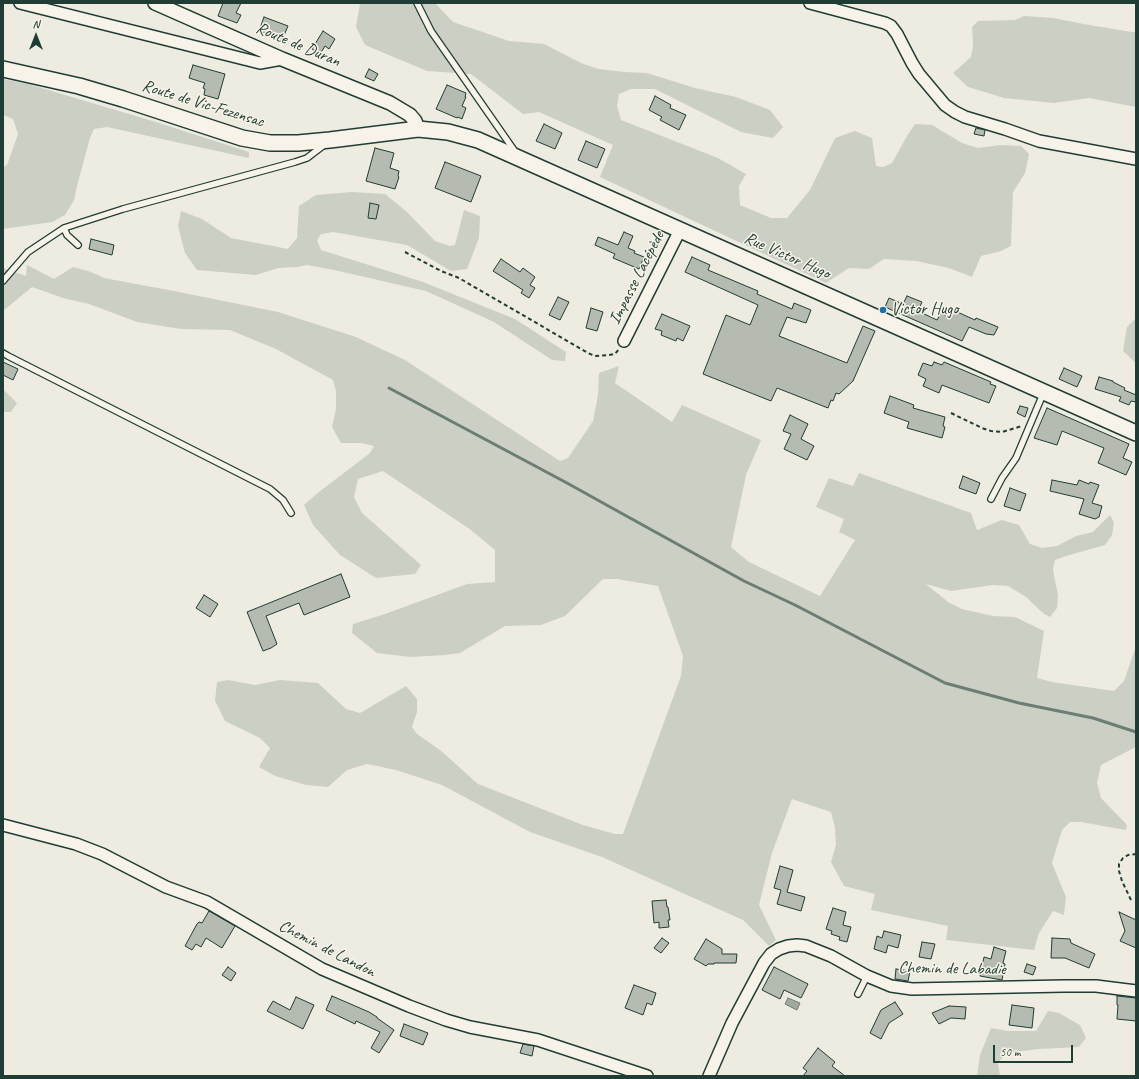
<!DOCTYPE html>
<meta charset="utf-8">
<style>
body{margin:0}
#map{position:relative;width:1139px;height:1079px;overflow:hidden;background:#eeece1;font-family:Caveat,sans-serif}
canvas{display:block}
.frame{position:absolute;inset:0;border:4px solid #1f3d34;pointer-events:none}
.north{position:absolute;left:16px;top:16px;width:40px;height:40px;-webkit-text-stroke:3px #f7f3e8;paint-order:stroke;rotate:0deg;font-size:11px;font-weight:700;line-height:16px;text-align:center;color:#1f3d34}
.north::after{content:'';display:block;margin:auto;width:14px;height:18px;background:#1f3d34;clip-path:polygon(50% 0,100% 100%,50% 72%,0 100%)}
.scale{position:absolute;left:993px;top:1045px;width:80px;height:18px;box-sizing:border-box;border:2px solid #1f3d34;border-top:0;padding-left:5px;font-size:12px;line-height:14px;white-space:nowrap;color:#1f3d34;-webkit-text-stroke:3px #f7f3e8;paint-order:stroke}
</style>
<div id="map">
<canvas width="1139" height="1079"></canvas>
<div class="frame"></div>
<div class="north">N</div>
<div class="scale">50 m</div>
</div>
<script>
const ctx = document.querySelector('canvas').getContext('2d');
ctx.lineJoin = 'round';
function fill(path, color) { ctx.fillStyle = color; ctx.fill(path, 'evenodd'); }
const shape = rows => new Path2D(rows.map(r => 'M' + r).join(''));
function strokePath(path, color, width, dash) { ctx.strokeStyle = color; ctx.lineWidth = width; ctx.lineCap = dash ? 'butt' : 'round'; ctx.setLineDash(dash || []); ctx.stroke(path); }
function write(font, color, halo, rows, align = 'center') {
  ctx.font = font + ' Caveat,sans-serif'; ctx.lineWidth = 3; ctx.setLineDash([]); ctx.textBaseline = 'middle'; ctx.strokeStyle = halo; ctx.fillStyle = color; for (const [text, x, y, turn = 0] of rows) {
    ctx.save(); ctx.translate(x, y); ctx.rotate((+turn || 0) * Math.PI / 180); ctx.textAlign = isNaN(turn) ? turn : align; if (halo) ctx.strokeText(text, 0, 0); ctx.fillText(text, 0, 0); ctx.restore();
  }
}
fill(shape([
 [360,3,435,3,453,22,509,41,544,44,581,63,598,69,625,72,647,73,695,88,736,97,770,110,783,127,773,138,741,132,655,89,631,89,619,94,617,106,621,120,718,158,746,174,739,186,740,205,771,218,787,218,810,190,835,138,855,131,872,138,876,166,883,167,892,163,907,136,915,124,932,125,962,143,978,148,1001,145,1021,146,1029,154,1025,173,1013,192,1011,246,1001,251,981,256,972,277,949,268,916,261,884,259,869,269,849,268,826,283,600,177,613,145,539,112,523,114,471,74,427,71,365,45,356,27],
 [1024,16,1053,18,1089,25,1132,32,1136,32,1136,107,1089,98,1054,103,1004,98,968,87,953,73,971,57,973,46,972,27,978,21,1015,20],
 [3,79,28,84,156,122,249,152,249,158,107,127,94,129,90,138,77,186,74,200,65,215,52,222,3,229,3,167,7,165,18,134,13,119,3,115],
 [352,192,385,194,406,211,435,241,450,246,455,245,464,210,480,216,479,238,467,269,451,271,407,245,333,232,321,234,317,240,321,250,423,282,515,319,566,352,565,361,552,360,494,322,426,291,334,270,307,265,298,267,278,268,256,275,197,270,185,253,178,226,181,211,202,219,231,238,288,249,297,238,299,206,316,195],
 [27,265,54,279,73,267,91,272,104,278,179,292,278,312,356,337,405,360,560,461,568,458,593,421,598,395,599,373,619,366,615,383,672,422,682,405,761,440,746,475,731,547,749,562,820,596,855,540,839,532,844,519,816,507,829,478,853,486,859,473,971,513,977,530,1002,520,1019,525,1030,544,1042,548,1057,546,1076,536,1093,532,1110,515,1114,523,1112,535,1105,545,1066,556,1055,560,1053,570,1058,595,1057,608,1050,617,1044,614,1026,597,1008,586,993,585,951,591,926,584,948,602,962,609,993,616,1015,617,1044,631,1037,678,1052,682,1114,691,1124,681,1136,646,1136,746,1134,748,1101,765,1097,783,1101,798,1127,825,1126,830,1081,822,1070,822,1062,830,1052,863,1066,897,1064,915,1053,911,1039,933,1034,950,946,940,948,926,871,910,875,894,844,886,831,862,836,845,835,828,831,812,792,799,772,853,759,905,776,940,769,946,743,920,602,857,530,832,442,785,396,770,367,764,347,770,328,787,306,785,275,776,259,767,270,748,260,738,225,721,215,701,217,682,228,680,255,685,280,680,318,683,346,709,360,713,406,686,417,699,417,712,412,727,417,734,440,750,478,784,583,825,615,834,623,834,681,676,683,656,658,586,617,579,603,579,565,616,541,625,505,626,460,653,446,655,410,657,377,653,352,633,353,624,385,614,467,584,495,582,495,550,471,530,383,471,358,479,354,497,362,513,421,565,415,574,376,578,340,555,313,525,304,505,319,492,370,453,374,446,361,443,341,443,332,427,336,409,336,391,333,380,276,349,230,330,181,329,137,322,89,304,63,298,32,287,3,311,3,268,26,276],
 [1136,318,1136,363,1123,351,1127,327],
 [3,389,17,403,11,412,3,412],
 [1048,1011,1059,1013,1080,1025,1086,1038,1079,1047,1039,1049,1006,1053,998,1063,1000,1076,977,1076,980,1055,991,1028,1008,1031,1036,1031]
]), '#cccfc4');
const water = shape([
 [788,998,800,1003,797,1010,785,1004,788,998]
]);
fill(water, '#9fa99f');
strokePath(water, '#6c7e74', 1);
strokePath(shape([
 [389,388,567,483,612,508,744,581,795,605,945,683,1019,703,1093,718,1136,732]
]), '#6c7e74', 3);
const building = shape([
 [223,3,241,3,236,13,241,15,237,23,218,16,223,3],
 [264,17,288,26,282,40,259,31,264,17],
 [323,31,335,39,329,49,325,46,320,54,312,49,323,31],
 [193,65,225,74,218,99,204,95,205,89,203,88,205,83,189,78,193,65],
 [369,69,378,74,374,81,365,77,369,69],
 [447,85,466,93,465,97,466,97,462,106,466,108,462,119,458,117,457,118,436,109,447,85],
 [655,96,671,105,670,108,686,115,679,130,660,120,662,117,649,110,655,96],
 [544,124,562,133,555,149,536,141,544,124],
 [976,128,985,130,984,136,974,134,976,128],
 [586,141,605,149,597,168,578,160,586,141],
 [375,148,394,153,390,168,399,171,398,176,399,177,395,189,366,181,375,148],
 [445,162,481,176,471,202,435,188,445,162],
 [370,203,379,205,376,219,368,218,370,203],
 [624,232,633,236,628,248,635,251,634,253,644,257,639,269,613,258,615,254,595,245,598,237,618,245,624,232],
 [91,239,114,245,112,255,89,249,91,239],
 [692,257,710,265,708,270,758,291,757,294,792,309,794,303,811,310,806,323,787,317,779,336,847,363,863,326,875,331,853,381,839,394,836,393,833,401,831,400,828,408,777,388,771,401,703,374,726,315,750,325,758,305,685,272,692,257],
 [501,259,520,272,523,268,535,277,530,285,535,288,529,298,521,293,523,290,493,271,501,259],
 [907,296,922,302,918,311,937,320,941,313,949,317,953,310,975,320,976,318,998,327,994,335,986,334,969,327,962,341,885,307,889,298,903,304,907,296],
 [558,297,569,302,560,320,549,315,558,297],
 [591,308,603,312,597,331,586,328,591,308],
 [662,314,690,326,683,341,677,338,676,341,661,335,662,331,655,329,662,314],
 [3,362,18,369,13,380,3,375,3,362],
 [934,362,942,365,944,362,991,382,990,384,996,386,989,403,942,385,939,393,923,386,926,379,918,375,923,363,932,366,934,362],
 [1064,368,1082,376,1077,387,1059,379,1064,368],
 [1099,377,1113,381,1113,382,1125,388,1124,390,1136,395,1136,402,1131,401,1129,405,1119,401,1121,397,1095,389,1099,377],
 [890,396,914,405,913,408,945,417,943,426,945,427,942,438,907,428,909,422,884,413,890,396],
 [1020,406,1028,408,1025,417,1017,413,1020,406],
 [1047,408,1129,444,1123,458,1132,462,1126,475,1098,463,1104,448,1062,431,1057,445,1034,438,1047,408],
 [790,415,808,424,801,439,814,446,807,460,784,449,791,434,783,431,790,415],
 [963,476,980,483,976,494,959,488,963,476],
 [1052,480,1077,485,1079,480,1089,484,1090,482,1099,485,1092,503,1102,506,1099,517,1095,519,1079,514,1084,499,1050,491,1052,480],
 [1010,488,1026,494,1020,511,1004,506,1010,488],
 [341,574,350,597,304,615,299,603,266,616,277,644,271,648,263,651,247,612,341,574],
 [204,595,218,604,210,617,196,608,204,595],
 [780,866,793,870,787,892,805,897,801,911,777,904,781,890,774,888,780,866],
 [666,900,667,907,668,907,670,920,668,920,669,927,659,928,659,922,654,923,652,901,666,900],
 [833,908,846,912,843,925,851,927,847,942,839,940,840,937,831,934,832,931,826,929,833,908],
 [209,911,235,926,222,948,206,938,201,947,196,944,192,950,185,946,197,924,199,922,202,923,209,911],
 [1119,912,1136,920,1136,948,1120,941,1125,931,1119,912],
 [884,931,901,935,898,948,888,945,886,953,874,949,877,936,882,938,884,931],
 [662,938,669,943,661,953,654,948,662,938],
 [1052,938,1070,939,1071,943,1095,954,1089,968,1065,958,1051,958,1052,938],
 [706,939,722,949,722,954,737,954,736,963,714,963,714,964,708,964,706,966,694,959,706,939],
 [922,942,935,944,931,959,919,957,922,942],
 [994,947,1006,951,1003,963,1005,964,1002,980,980,976,984,957,991,959,994,947],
 [1027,964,1036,967,1033,975,1024,972,1027,964],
 [228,967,236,973,231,981,222,975,228,967],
 [774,967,808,984,801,998,784,990,780,999,762,990,774,967],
 [896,969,910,971,908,981,895,979,896,969],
 [634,985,656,993,652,1005,647,1003,643,1015,625,1008,634,985],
 [332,996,369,1012,377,1017,377,1018,394,1030,379,1053,371,1048,380,1032,356,1021,355,1024,326,1010,332,996],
 [1117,996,1136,998,1136,1021,1117,1019,1118,1005,1117,1005,1117,996],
 [296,997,314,1005,303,1029,267,1011,273,1001,290,1010,296,997],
 [895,1002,903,1014,889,1023,881,1039,870,1033,881,1010,895,1002],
 [1012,1005,1034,1008,1032,1028,1009,1025,1012,1005],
 [949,1006,966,1007,965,1019,951,1018,939,1024,932,1013,949,1006],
 [404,1024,428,1033,423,1045,400,1036,404,1024],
 [523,1044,534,1046,532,1056,520,1053,523,1044],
 [818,1048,835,1062,832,1066,845,1076,803,1076,807,1071,803,1068,818,1048]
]);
fill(building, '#b5bbb0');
strokePath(building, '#1f3d34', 1);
const service = shape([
 [417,3,431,31,516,153],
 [64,228,67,235,78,245],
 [3,281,28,252,64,228,123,209,295,162,307,158,324,145],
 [3,353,8,356,270,489,283,500,291,513],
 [991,499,1002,478,1016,458,1043,394],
 [858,994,867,976]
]);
const minor = shape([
 [20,3,260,63,282,59],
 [810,3,885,23,891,26,897,34,912,63,919,74,945,105,955,112,965,117,1005,129,1039,141,1136,159],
 [624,341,680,230],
 [3,825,76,844,102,854,166,887,207,902,322,969,409,1006,446,1020,470,1027,538,1040,647,1076],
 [709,1076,732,1023,764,963,771,954,779,949,788,946,797,945,806,946,831,956,867,976,891,986,912,989,1064,986,1096,986,1136,991]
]);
const tertiary = shape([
 [155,3,282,59,390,103,410,115,415,121,418,129]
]);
const secondary = shape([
 [3,69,79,86,123,99,242,138,270,143,298,143,330,140,418,129,448,132,478,140,1136,433]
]);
strokePath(service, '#1f3d34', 8);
strokePath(minor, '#1f3d34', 14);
strokePath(tertiary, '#1f3d34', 16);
strokePath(secondary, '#1f3d34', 18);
strokePath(shape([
 [405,252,441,271,459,278,588,353,595,356,609,355,615,354,619,349],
 [951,413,982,428,991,431,1002,432,1022,426],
 [1131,900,1122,881,1119,871,1119,864,1123,858,1128,855,1136,854]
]), '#1f3d34', 2, [4, 3]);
strokePath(service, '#f7f3e8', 5.5);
strokePath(minor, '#f7f3e8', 11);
strokePath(tertiary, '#f7f3e8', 13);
strokePath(secondary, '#f7f3e8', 15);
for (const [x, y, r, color] of [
 [883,310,4,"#1f6fb2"]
]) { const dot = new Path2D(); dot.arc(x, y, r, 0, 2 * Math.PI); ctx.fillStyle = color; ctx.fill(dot); strokePath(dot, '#f7f3e8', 1.5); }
write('17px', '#1f3d34', '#f7f3e8', [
 ["Route de Duran",298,45,23],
 ["Route de Vic-Fezensac",203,104,17],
 ["Rue Victor Hugo",787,256,24],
 ["Impasse Lacépède",637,278,-63],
 ["Chemin de Landon",327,949,27],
 ["Chemin de Labadie",952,969,1]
]);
write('17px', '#1f3d34', '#f7f3e8', [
 ["Victor Hugo",891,310]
], 'left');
</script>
